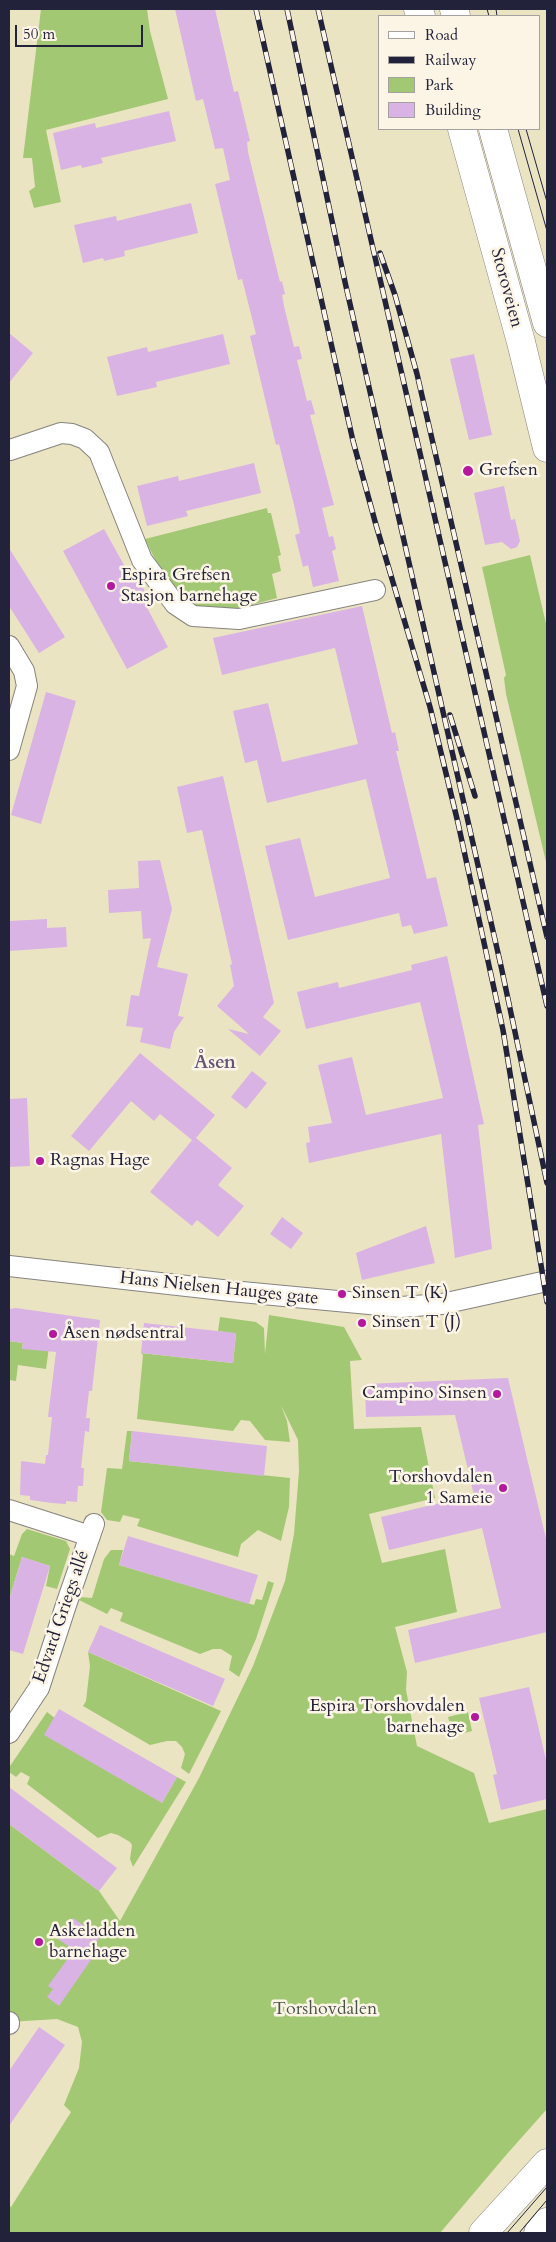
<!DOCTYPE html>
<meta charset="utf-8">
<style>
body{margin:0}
#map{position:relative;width:556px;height:2242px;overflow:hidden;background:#ebe4c3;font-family:Cardo,serif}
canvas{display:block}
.frame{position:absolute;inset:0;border:10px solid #22223b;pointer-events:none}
.legend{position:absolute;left:378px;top:15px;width:162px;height:115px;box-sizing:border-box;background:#fcf5e5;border:1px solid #a5a1a1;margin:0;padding:6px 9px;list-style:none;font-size:15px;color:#22223b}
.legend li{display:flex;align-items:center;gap:10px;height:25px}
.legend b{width:25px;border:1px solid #a5a1a1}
.scale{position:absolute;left:15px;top:25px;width:128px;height:22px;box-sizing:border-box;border:2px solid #22223b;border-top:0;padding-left:6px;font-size:15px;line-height:18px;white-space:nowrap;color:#22223b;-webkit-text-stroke:4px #fcf5e5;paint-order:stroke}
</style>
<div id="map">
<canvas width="556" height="2242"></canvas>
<div class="frame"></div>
<ul class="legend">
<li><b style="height:6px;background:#fff"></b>Road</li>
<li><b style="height:6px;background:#22223b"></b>Railway</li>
<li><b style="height:14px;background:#a3c873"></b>Park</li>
<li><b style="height:14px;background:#d9b3e3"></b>Building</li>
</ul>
<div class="scale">50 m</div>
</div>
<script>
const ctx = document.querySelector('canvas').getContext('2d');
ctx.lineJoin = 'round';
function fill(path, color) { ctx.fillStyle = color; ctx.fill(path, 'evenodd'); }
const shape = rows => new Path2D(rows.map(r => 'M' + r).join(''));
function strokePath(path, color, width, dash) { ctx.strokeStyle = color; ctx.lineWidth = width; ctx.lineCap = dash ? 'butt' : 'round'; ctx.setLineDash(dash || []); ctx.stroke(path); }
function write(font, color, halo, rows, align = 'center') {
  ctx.font = font + ' Cardo,serif'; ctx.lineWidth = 5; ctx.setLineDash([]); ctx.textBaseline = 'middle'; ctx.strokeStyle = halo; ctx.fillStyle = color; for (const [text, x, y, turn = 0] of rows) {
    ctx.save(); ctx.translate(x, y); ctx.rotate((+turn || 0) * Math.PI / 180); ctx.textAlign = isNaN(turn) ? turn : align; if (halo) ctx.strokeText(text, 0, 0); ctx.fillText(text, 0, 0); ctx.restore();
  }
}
fill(shape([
 [41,9,147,9,150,31,168,99,46,130,61,202,34,208,29,191,35,187,32,158,23,158],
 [267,508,268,513,271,513,281,555,278,556,281,571,272,574,277,598,225,612,197,610,178,597,164,578,145,539],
 [530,555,547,628,547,866,506,694,504,678,506,675,482,567],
 [269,1315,344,1327,362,1360,350,1361,354,1429,421,1427,435,1498,369,1514,382,1563,445,1549,457,1612,395,1627,407,1672,406,1690,417,1746,474,1773,489,1823,547,1809,547,2109,507,2154,440,2233,9,2233,9,2206,11,2207,71,2112,64,2105,79,2068,82,2042,78,2027,57,2019,9,2022,9,1824,99,1891,120,1921,199,1778,253,1666,285,1581,294,1534,299,1471,298,1440,281,1405,287,1421,290,1442,265,1440,250,1421,241,1420,233,1431,137,1419,143,1355,141,1353,233,1363,236,1334,218,1331,220,1317,256,1322,264,1328,265,1354],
 [9,1341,23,1343,22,1348,49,1347,46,1369,18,1365,16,1381,9,1380],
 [127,1431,132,1431,129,1461,290,1478,289,1507,281,1541,258,1530,241,1544,238,1557,137,1526,140,1519,123,1515,120,1522,107,1520,101,1512,107,1468,122,1469],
 [27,1529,66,1541,70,1549,57,1589,46,1586,50,1566,22,1557,9,1600,9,1554,14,1556,22,1534],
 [111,1550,123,1550,119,1565,254,1605,256,1599,262,1600,268,1581,274,1583,256,1639,239,1677,229,1670,232,1656,221,1649,213,1649,200,1654,120,1621,123,1613,111,1608,107,1614,79,1600,80,1597,92,1598,104,1559],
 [88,1652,221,1711,189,1774,181,1768,185,1754,182,1747,176,1741,167,1741,150,1745,83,1706,86,1701,90,1666],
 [47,1712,162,1803,177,1777,186,1782,133,1867,130,1859,132,1845,130,1842,118,1835,111,1833,98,1838,27,1784,30,1777,21,1772,16,1777,9,1772,10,1766],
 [468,1712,472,1731,453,1736,448,1717]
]), '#a3c873');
fill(shape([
 [175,9,215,9,234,92,238,91,250,141,247,142,248,152,280,282,282,281,285,294,282,295,284,306,294,347,299,346,302,359,297,360,307,401,311,400,315,414,310,415,334,505,322,508,329,537,333,536,336,549,332,551,339,581,313,587,308,565,303,567,295,535,300,533,294,505,279,444,276,445,250,336,256,334,242,279,238,280,215,184,230,180,223,148,215,149,203,99,196,101],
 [169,111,176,141,101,158,103,163,82,168,81,165,61,170,53,133,95,123,96,128],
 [191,203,198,233,124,251,125,256,104,261,103,258,83,263,74,225,116,216,117,221],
 [9,333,33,353,9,383],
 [223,334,230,364,156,382,157,387,117,396,107,357,147,347,148,352],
 [474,354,492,435,469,440,450,359],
 [254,463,261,493,186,511,188,516,147,526,137,486,178,476,179,481],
 [504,486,511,520,515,519,520,541,517,547,511,549,502,542,485,545,474,493],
 [104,529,129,574,134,571,149,599,144,602,168,647,127,669,63,551],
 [9,548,65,637,39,653,9,606],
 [362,606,392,733,395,732,399,751,396,751,427,879,436,877,448,926,414,934,411,925,402,927,399,913,288,940,265,846,300,838,315,897,390,878,366,779,267,803,257,760,245,763,233,711,268,703,282,762,358,744,335,648,222,675,213,638],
 [46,692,76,701,41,824,11,815],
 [223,776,274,1003,263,1017,281,1031,260,1056,228,1029,249,1034,217,1006,234,986,230,965,232,964,202,830,187,833,177,787],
 [160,860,172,909,157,967,188,974,178,1016,184,1017,174,1032,170,1049,140,1042,143,1028,126,1026,131,995,139,996,151,938,143,939,141,911,109,913,108,890,139,888,138,861],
 [47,919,47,928,66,927,67,947,9,951,9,921],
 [447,956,484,1124,478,1125,492,1249,455,1258,441,1134,309,1163,306,1143,310,1142,308,1127,332,1123,318,1065,352,1057,366,1115,443,1098,420,1002,306,1029,297,992,338,982,339,988,412,970,411,965],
 [140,1053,215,1115,196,1138,232,1168,218,1185,244,1206,218,1237,197,1220,192,1226,150,1192,192,1140,160,1114,154,1121,131,1101,89,1151,71,1136],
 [252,1071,267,1083,246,1109,231,1097],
 [27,1098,30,1166,9,1167,9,1099],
 [282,1217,303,1233,291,1249,270,1234],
 [426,1226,435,1263,362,1280,356,1253],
 [16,1308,100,1320,92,1391,89,1391,86,1418,90,1418,89,1432,85,1431,82,1459,81,1468,84,1468,83,1486,78,1486,77,1502,66,1501,66,1504,52,1503,30,1500,30,1496,20,1495,21,1461,45,1464,46,1455,48,1455,52,1417,48,1417,56,1352,22,1349,23,1343,9,1341,9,1309],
 [144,1323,236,1333,233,1363,141,1353],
 [508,1378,547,1543,547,1632,415,1663,408,1630,501,1608,482,1528,389,1550,381,1517,474,1495,455,1415,366,1417,365,1384],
 [132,1431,267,1446,264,1476,129,1461],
 [128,1536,258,1575,249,1604,119,1565],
 [22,1557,50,1566,23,1654,9,1650,9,1600],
 [100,1625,225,1679,213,1706,88,1652],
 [529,1687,547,1764,547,1799,501,1810,493,1775,497,1774,479,1698],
 [59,1709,177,1777,162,1803,44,1735],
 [9,1787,117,1868,99,1891,9,1824],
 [73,1918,100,1937,88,1954,93,1957,59,2006,47,1997,53,1989,48,1986,74,1950,58,1939],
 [39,2027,65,2045,9,2126,9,2071]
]), '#d9b3e3');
const minor = shape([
 [10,450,61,433,72,434,85,439,99,452,142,560,175,604,193,616,239,619,375,590],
 [9,646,24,671,27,686,9,750],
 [9,1266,231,1291,401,1307,442,1304,547,1281],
 [9,1510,90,1536],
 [9,1733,39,1688,67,1602,94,1524],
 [9,2022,9,2024]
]);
const highway = shape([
 [418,9,421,16],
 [454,9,456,16],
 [462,129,521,342,547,448],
 [493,129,547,323],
 [483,2233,547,2163],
 [538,2233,547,2222]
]);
strokePath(minor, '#86837f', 22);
strokePath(highway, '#86837f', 29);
strokePath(minor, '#fff', 20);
strokePath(highway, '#fff', 28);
strokePath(shape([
 [487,9,489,16],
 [496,9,497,16],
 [518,129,547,231],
 [526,129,547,202],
 [507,2233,547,2187],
 [519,2233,547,2200]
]), '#22223b', 1);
const rail = shape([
 [256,9,353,441,376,525,430,707,458,823,503,1030,547,1302],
 [287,9,345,282,501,966,547,1183],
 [318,9,547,1006],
 [380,253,395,295,417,374,547,937],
 [450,715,475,796]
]);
strokePath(rail, '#22223b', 5.5);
strokePath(rail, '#fcf5e5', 4, [11]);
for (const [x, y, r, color] of [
 [468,471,6,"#b5179e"],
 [111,586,5,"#b5179e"],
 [40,1161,5,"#b5179e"],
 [342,1294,5,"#b5179e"],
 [362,1323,5,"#b5179e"],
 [53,1334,5,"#b5179e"],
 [497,1394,5,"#b5179e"],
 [503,1488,5,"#b5179e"],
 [475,1717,5,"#b5179e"],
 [39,1942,5,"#b5179e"]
]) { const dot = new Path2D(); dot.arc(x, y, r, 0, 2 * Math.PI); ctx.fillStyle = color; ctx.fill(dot); strokePath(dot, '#fcf5e5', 2); }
write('18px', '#22223b', '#fcf5e5', [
 ["Storoveien",506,288,75],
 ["Hans Nielsen Hauges gate",219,1289,6],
 ["Edvard Griegs allé",62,1617,-71]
]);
write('18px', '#22223b', '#fcf5e5', [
 ["Grefsen",479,471],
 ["Espira Grefsen",121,576],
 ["Stasjon barnehage",121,597],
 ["Ragnas Hage",50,1161],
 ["Sinsen T (K)",352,1294],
 ["Sinsen T (J)",372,1323],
 ["Åsen nødsentral",63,1334],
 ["Campino Sinsen",487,1394,"right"],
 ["Torshovdalen",493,1478,"right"],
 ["1 Sameie",493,1499,"right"],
 ["Espira Torshovdalen",465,1707,"right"],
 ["barnehage",465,1728,"right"],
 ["Askeladden",49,1932],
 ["barnehage",49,1953]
], 'left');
write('18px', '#49544c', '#fcf5e5', [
 ["Torshovdalen",325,2010]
]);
write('bold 19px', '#625576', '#fcf5e5', [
 ["Åsen",215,1064]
]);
</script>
